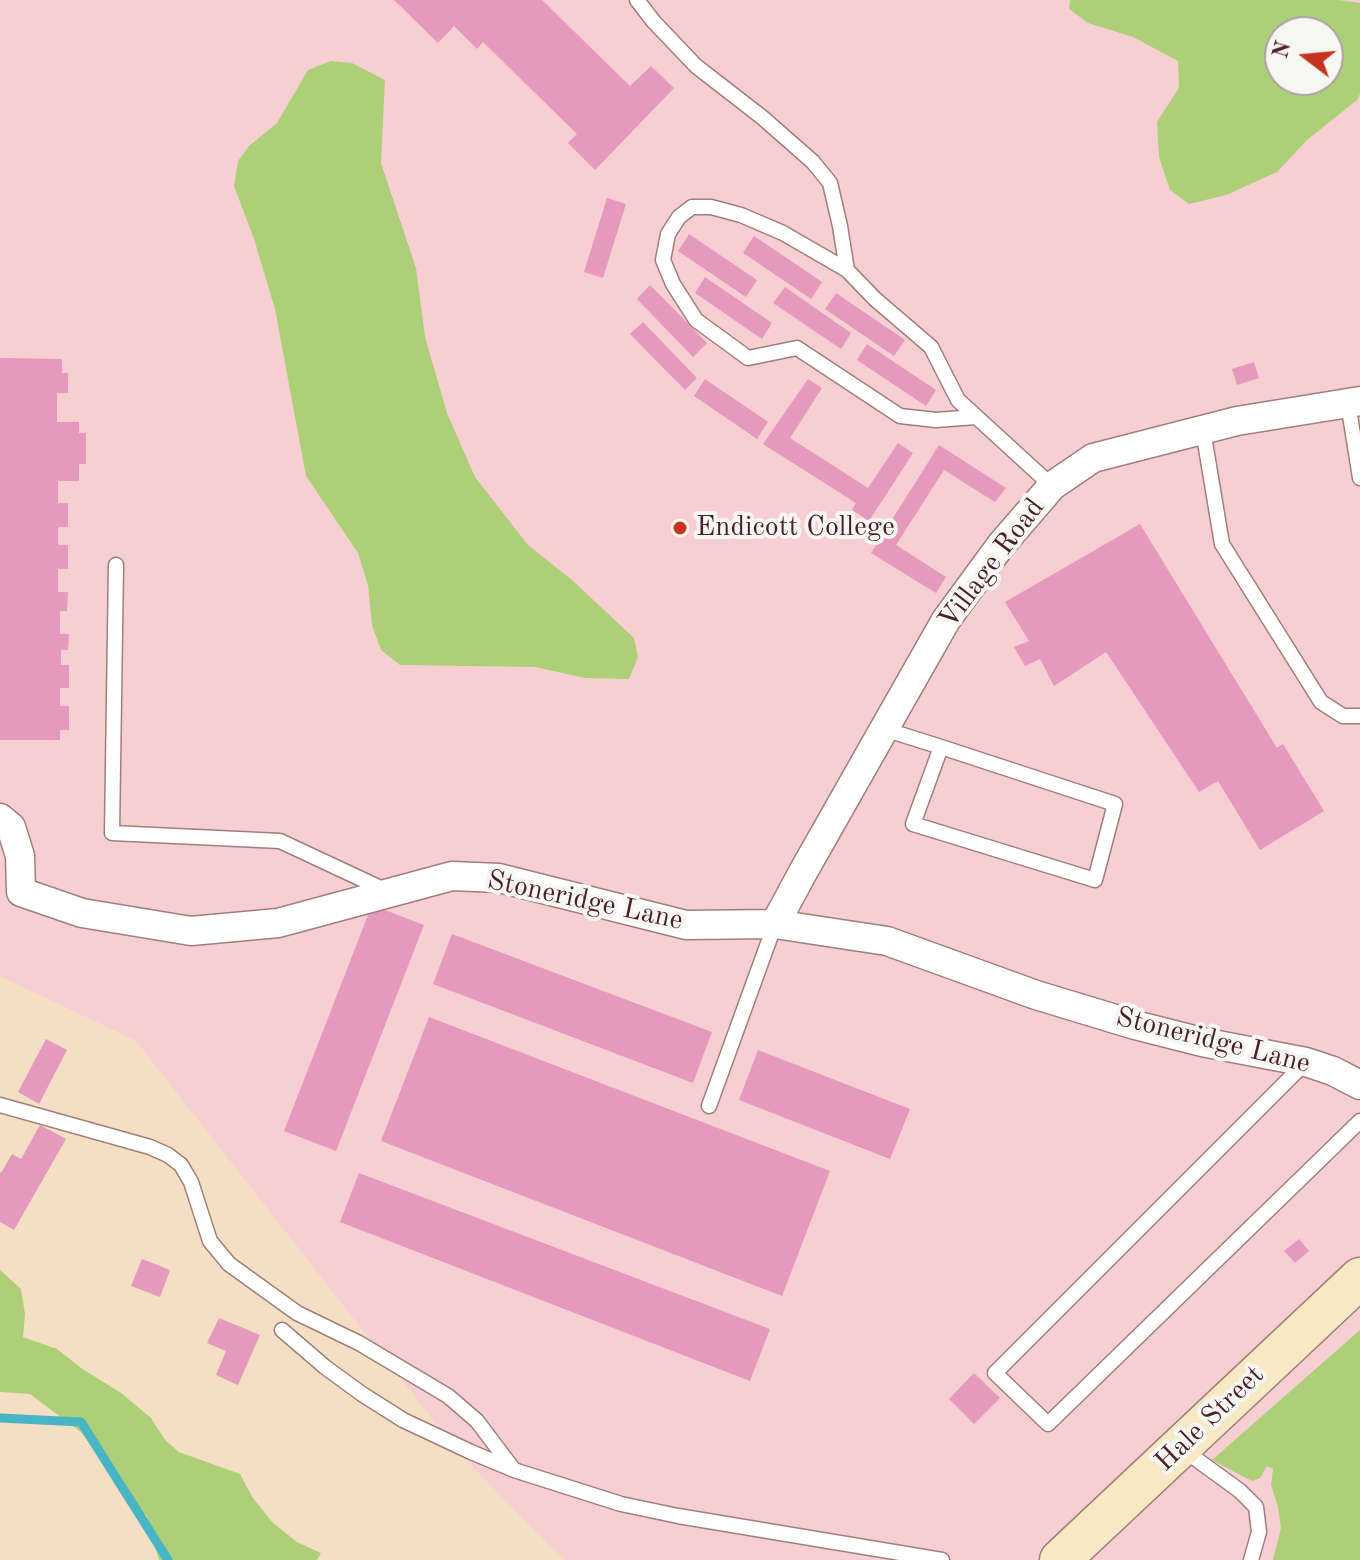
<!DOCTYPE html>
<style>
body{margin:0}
#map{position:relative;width:1360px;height:1560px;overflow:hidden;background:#f4dfc5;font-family:"Old Standard TT",serif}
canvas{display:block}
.north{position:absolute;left:1264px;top:16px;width:80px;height:80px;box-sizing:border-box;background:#f6f6f2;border:2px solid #b1a0a2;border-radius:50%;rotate:286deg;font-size:22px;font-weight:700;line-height:32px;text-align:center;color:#4a1f2b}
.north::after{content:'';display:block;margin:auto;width:28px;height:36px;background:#c8321e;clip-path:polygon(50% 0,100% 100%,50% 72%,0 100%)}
</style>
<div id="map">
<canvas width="1360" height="1560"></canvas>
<div class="north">N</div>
</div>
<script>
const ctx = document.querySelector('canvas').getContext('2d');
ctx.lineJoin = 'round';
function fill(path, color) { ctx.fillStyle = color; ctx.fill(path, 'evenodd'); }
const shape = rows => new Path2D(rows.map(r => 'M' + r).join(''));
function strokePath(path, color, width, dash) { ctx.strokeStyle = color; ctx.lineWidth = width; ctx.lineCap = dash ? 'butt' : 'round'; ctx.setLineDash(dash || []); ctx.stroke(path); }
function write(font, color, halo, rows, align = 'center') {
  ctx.font = font + ' "Old Standard TT",serif'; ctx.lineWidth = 8; ctx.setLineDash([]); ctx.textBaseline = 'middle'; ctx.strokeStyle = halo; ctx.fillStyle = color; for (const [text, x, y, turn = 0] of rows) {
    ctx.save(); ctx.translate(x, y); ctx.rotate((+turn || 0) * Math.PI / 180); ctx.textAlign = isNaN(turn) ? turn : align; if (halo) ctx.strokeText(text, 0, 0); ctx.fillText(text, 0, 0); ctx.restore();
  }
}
fill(shape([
 [0,0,1360,0,1360,1560,563,1560,459,1453,136,1041,0,976],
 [1280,32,1328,32,1328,80,1280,80]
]), '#f7cfd3');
fill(shape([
 [1070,0,1338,0,1360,3,1360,94,1357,100,1307,140,1277,172,1226,195,1189,204,1170,190,1159,157,1157,122,1179,88,1178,61,1133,37,1088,23,1069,9],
 [1280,32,1328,32,1328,80,1280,80],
 [331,61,352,63,385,80,381,163,416,268,425,337,447,413,475,477,528,545,572,580,634,638,638,657,629,679,585,678,535,667,400,665,381,650,372,625,368,585,358,553,306,476,275,309,254,239,234,186,238,161,249,146,277,123,308,70],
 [0,1270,21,1289,25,1314,23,1337,57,1349,81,1368,121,1393,151,1418,165,1440,179,1452,240,1474,253,1498,273,1523,297,1542,321,1553,317,1560,159,1560,146,1515,126,1501,116,1479,82,1433,30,1394,0,1392],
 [1360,1330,1360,1560,1273,1560,1281,1528,1278,1507,1271,1485,1273,1469,1267,1466,1260,1478,1252,1481,1212,1460]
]), '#adcf78');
strokePath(shape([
 [0,1418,81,1422,168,1560]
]), '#48b5c4', 9);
fill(shape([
 [394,0,542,0,630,86,651,66,674,88,595,170,568,143,577,134,483,42,477,49,454,26,438,43],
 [607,198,626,204,603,278,584,272],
 [689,234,757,280,746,297,678,251],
 [754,236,822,282,811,299,743,253],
 [705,277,772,323,762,339,695,293],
 [650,285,707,343,693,357,637,299],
 [785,287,851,333,841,349,773,303],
 [836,293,905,340,894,356,825,309],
 [643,322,697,378,685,390,630,334],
 [867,344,936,390,926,406,857,360],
 [0,358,62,359,62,373,68,373,68,393,57,393,57,422,79,422,79,433,86,433,86,464,79,464,79,481,58,481,58,503,68,503,68,527,58,527,58,545,68,545,68,569,58,569,58,592,68,592,67,611,60,611,60,634,69,634,68,650,61,650,61,665,69,665,69,688,60,688,60,706,69,706,69,730,60,730,60,740,0,740],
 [1254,362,1259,378,1237,385,1232,369],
 [705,379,768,422,757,439,694,396],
 [808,379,822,388,790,438,868,488,898,443,913,453,869,521,852,510,856,503,763,444],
 [939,445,1006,488,995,502,944,470,896,545,946,577,936,593,871,553],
 [1140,524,1277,748,1283,744,1324,811,1260,850,1218,781,1199,792,1106,652,1054,686,1040,659,1025,666,1014,647,1029,641,1005,602],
 [372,905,424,925,336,1151,284,1131],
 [452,934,712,1032,693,1083,433,984],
 [429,1017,830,1171,782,1296,381,1141],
 [46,1039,67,1050,39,1104,18,1092],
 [758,1050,910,1109,890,1159,739,1100],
 [40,1125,66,1139,14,1230,0,1222,0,1172,1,1173,12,1154,21,1159],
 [359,1173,770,1329,750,1381,340,1222],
 [1299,1239,1309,1251,1295,1263,1284,1251],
 [142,1259,170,1270,160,1297,131,1286],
 [219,1318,260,1335,238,1385,216,1375,226,1351,207,1343],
 [974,1373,1000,1398,974,1424,949,1399]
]), '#e599bd');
const lane = shape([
 [637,0,654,22,696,66,763,118,813,162,830,183,840,226,847,270,875,299,931,347,958,400,1052,486],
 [847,270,783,233,741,215,711,207,692,207,679,217,668,234,663,260,673,284,696,320,748,358,797,348,900,416,936,420,976,417],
 [1348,403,1360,478],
 [1203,430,1222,544,1321,702,1343,716,1360,716],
 [116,565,112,833,280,841,387,891],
 [884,729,941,747,1115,804,1095,880,913,824,941,747],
 [1306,1062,995,1373,1048,1424,1360,1121],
 [0,1105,150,1147,168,1155,181,1165,191,1182,210,1241,229,1264,297,1313,359,1343,448,1396,477,1421,514,1470],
 [709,1106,775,924],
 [282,1330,325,1367,362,1394,403,1420,471,1452,514,1470,621,1504,678,1516,942,1560],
 [1181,1448,1240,1491,1256,1507,1259,1532,1251,1560]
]);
const street = shape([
 [0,818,11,827,20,856,21,892,82,913,191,931,278,923,452,876,499,878,686,925,775,924,887,941,1036,995,1135,1025,1202,1042,1306,1062,1333,1071,1360,1085],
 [775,924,803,872,946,620,1001,545,1052,486,1093,458,1237,421,1360,401]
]);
const secondary = shape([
 [1060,1560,1360,1278]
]);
strokePath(lane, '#9f7f78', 17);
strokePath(street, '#9f7f78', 31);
strokePath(secondary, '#9f7f78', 43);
strokePath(lane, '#fff', 14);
strokePath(street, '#fff', 28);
strokePath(secondary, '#f6e9c3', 40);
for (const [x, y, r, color] of [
 [680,528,8,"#c8321e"]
]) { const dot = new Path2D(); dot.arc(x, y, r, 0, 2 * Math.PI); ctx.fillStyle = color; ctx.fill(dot); strokePath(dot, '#f6f6f2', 3); }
write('28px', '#4a1f2b', '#f6f6f2', [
 ["Endicott College",696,528]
], 'left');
write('28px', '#4a1f2b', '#f6f6f2', [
 ["Village Road",992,564,-53],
 ["Stoneridge Lane",585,901,12],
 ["Stoneridge Lane",1213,1041,14],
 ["Hale Street",1210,1419,-44]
]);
</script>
